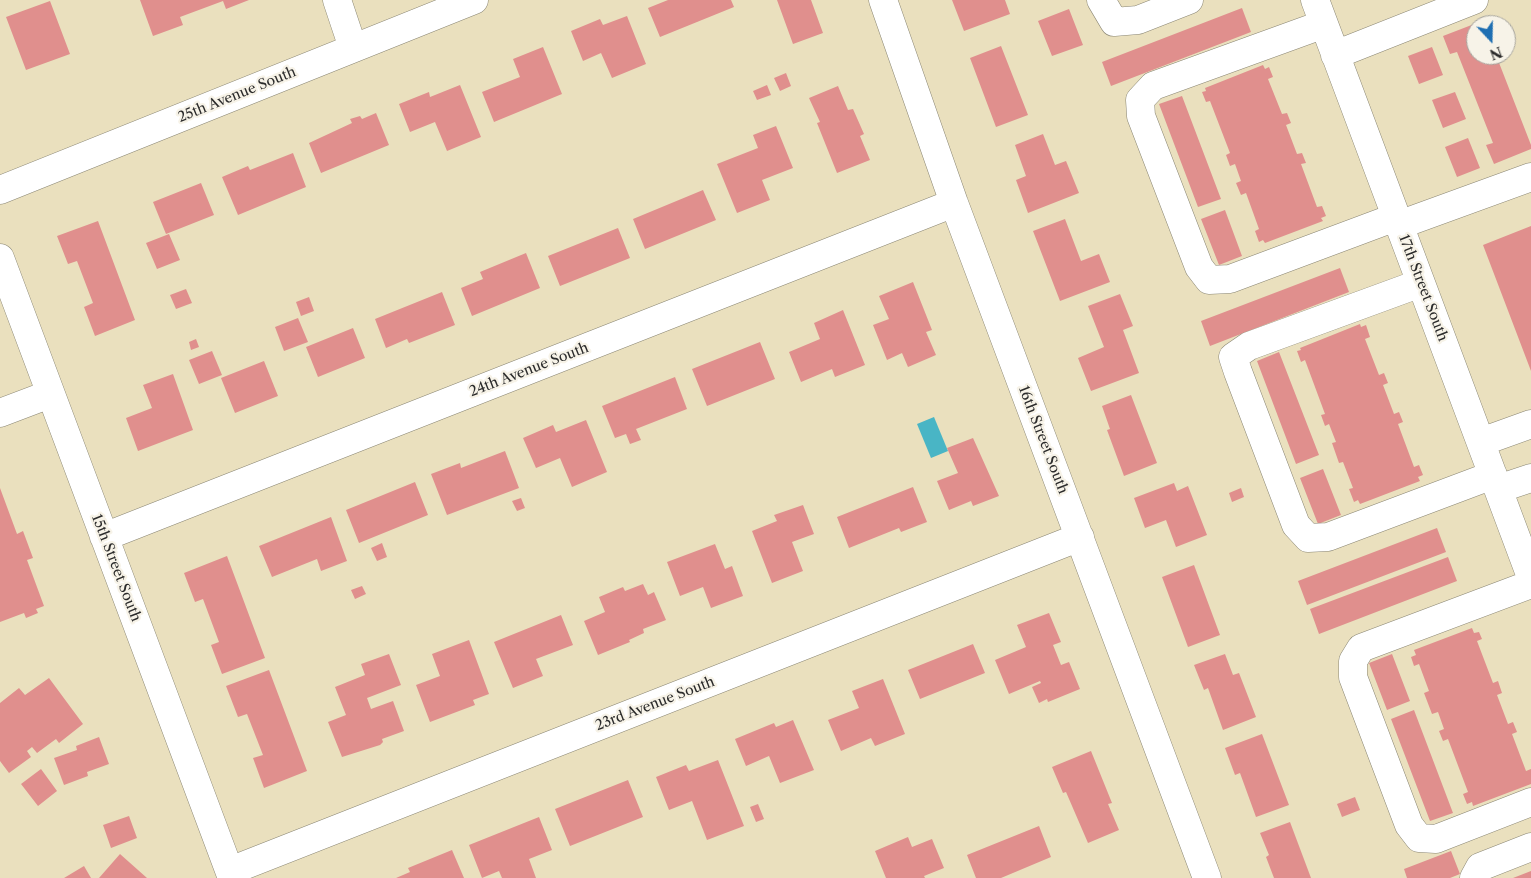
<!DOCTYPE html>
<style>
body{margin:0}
#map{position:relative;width:1531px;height:878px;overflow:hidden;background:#eae0be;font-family:"Libre Caslon Text",serif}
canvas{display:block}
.north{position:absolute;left:1466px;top:15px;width:50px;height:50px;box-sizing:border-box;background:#f7f3e8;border:1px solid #a5a39c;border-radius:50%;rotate:159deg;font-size:14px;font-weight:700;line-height:20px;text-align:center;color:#2b2b2b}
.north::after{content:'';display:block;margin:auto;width:18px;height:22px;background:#1f6fb2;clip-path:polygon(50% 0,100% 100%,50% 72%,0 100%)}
</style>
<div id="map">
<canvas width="1531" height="878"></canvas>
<div class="north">N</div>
</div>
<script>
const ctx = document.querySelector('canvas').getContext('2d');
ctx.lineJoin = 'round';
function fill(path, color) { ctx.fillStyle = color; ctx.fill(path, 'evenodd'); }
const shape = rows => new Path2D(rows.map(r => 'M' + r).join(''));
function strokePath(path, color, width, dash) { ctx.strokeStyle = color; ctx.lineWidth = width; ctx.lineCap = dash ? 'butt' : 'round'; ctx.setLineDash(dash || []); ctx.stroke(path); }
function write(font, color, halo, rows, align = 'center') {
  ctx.font = font + ' "Libre Caslon Text",serif'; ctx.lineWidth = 4.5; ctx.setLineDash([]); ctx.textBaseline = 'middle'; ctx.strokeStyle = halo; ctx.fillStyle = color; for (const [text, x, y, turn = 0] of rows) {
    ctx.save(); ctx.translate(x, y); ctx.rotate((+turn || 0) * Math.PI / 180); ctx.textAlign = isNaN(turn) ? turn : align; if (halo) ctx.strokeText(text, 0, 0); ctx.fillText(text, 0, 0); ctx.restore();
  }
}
fill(shape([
 [934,417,948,451,931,458,917,424]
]), '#49b5c5');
fill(shape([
 [140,0,249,0,226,9,223,1,180,17,183,25,153,36],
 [668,0,731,0,734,7,660,37,648,8],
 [777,0,811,0,823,33,793,44],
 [952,0,1005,0,1010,14,964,31],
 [50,1,70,54,26,70,6,17],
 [1242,8,1251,32,1111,86,1102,62],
 [1069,9,1083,45,1052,56,1038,21],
 [627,16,646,64,612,78,601,53,583,61,571,31,600,19,603,25],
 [1482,21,1484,25,1476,25,1476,55,1496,55,1531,145,1531,149,1494,164,1486,145,1493,143,1457,52,1450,54,1443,36],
 [1001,46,1028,115,996,127,970,58],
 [543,47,562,94,494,122,482,92,520,77,513,59],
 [1432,47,1443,75,1419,84,1408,56],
 [1263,65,1265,69,1269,67,1273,77,1268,79,1282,114,1287,113,1291,123,1286,125,1297,154,1302,153,1306,163,1301,164,1317,207,1322,206,1326,216,1321,218,1323,221,1265,243,1263,240,1259,242,1255,231,1259,229,1246,193,1241,195,1236,183,1241,181,1235,164,1230,166,1226,155,1230,153,1210,101,1206,102,1202,92,1206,91,1205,88],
 [786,73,791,86,780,91,774,78],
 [460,85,481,137,447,151,435,122,410,132,399,104,429,92,430,97],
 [767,85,771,95,757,100,753,91],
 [838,86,848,110,853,109,864,134,860,136,870,160,837,173,817,123,820,122,809,98],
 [1455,92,1466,119,1443,128,1432,100],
 [1182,96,1221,199,1198,207,1159,104],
 [376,113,389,145,321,173,309,143,352,123,350,119,360,116,362,119],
 [776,126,793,168,762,180,770,200,737,213,717,164,758,148,753,135],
 [1043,134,1055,165,1066,161,1079,193,1028,213,1016,180,1026,176,1015,145],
 [1468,138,1480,168,1457,177,1445,147],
 [293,153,306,187,238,215,222,177,248,166,250,170],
 [201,183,214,215,166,234,153,202],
 [703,190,716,220,645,249,633,219],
 [1225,210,1242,256,1219,265,1201,219],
 [1065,219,1081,261,1099,254,1110,282,1060,301,1033,231],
 [98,221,135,320,95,336,84,307,93,303,77,261,68,264,57,236],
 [1531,226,1531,371,1483,245],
 [618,228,630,258,560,286,548,256],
 [169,234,180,260,157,269,146,243],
 [526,253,540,288,472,316,461,288,483,279,480,272],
 [1340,268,1349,292,1210,346,1201,321],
 [913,282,932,330,926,332,936,355,908,367,902,353,887,360,873,325,889,319,879,296],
 [186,289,192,303,176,309,170,295],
 [442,292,455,325,409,343,407,339,386,348,375,319],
 [1120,294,1133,326,1123,330,1139,373,1091,391,1078,358,1104,347,1088,306],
 [309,297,314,311,301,316,296,302],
 [843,310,865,365,835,377,832,369,801,382,789,352,820,339,814,323],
 [298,318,308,342,284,351,275,327],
 [1360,324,1361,327,1366,325,1370,337,1365,339,1379,375,1384,373,1388,383,1383,385,1394,414,1399,412,1403,422,1398,424,1414,467,1419,465,1423,475,1418,477,1420,481,1360,504,1358,500,1354,502,1349,489,1353,488,1343,462,1339,463,1332,443,1336,442,1329,424,1325,426,1321,415,1325,414,1305,360,1301,362,1297,351,1301,350,1300,348],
 [353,328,365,358,318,377,306,347],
 [196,339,199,347,191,350,189,342],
 [760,342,775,379,707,406,692,369],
 [212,351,222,375,199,384,189,360],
 [1279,352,1319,455,1296,464,1257,361],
 [264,361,278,396,235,413,221,378],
 [173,374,193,430,138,451,126,418,152,408,143,385],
 [675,377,687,409,636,429,641,440,630,444,626,434,615,438,602,406],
 [1131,395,1157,463,1124,476,1107,430,1110,429,1102,406],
 [586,420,607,472,572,487,560,458,536,468,523,438,553,425,556,432],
 [973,438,999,496,973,506,971,501,949,510,937,481,958,473,947,448],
 [505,451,519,488,447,515,431,474,460,463,461,468],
 [1323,469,1341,515,1318,524,1300,478],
 [415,482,428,515,359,543,346,510],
 [1174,483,1177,491,1188,486,1207,535,1176,547,1166,520,1145,528,1134,498],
 [913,487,927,522,901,532,899,528,849,548,837,517],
 [0,488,17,534,23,531,33,558,27,560,44,606,36,609,38,613,26,618,24,613,0,622],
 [1241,488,1244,497,1232,502,1229,493],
 [521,498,525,508,517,511,512,501],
 [803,505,814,534,792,542,803,571,772,583,752,531,777,521,774,515],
 [331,517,347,561,321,571,317,559,272,577,259,546],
 [1437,528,1446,552,1307,605,1298,581],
 [382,543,387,557,377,561,371,548],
 [715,544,725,569,732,566,743,596,711,608,703,587,680,596,667,562],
 [227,556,265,658,222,674,211,645,219,642,203,599,195,602,184,573],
 [1448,557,1457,581,1319,634,1310,609],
 [1194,565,1220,635,1188,647,1162,577],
 [643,584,648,595,654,592,666,620,643,629,644,633,629,640,630,642,598,655,584,621,605,612,599,597,623,587,625,591],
 [362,586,366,594,355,599,351,590],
 [1049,613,1061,642,1053,645,1061,665,1069,662,1080,689,1048,702,1047,699,1039,703,1032,687,1041,683,1040,681,1009,694,995,660,1026,647,1017,625],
 [561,615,573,645,536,659,543,676,513,688,494,642],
 [1472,628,1474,633,1479,632,1482,639,1477,641,1493,683,1498,681,1502,693,1497,695,1508,724,1513,722,1517,732,1512,734,1526,771,1531,769,1531,784,1473,806,1472,802,1467,804,1463,794,1468,792,1448,739,1443,741,1439,731,1444,729,1438,712,1432,714,1424,693,1429,691,1419,664,1414,666,1411,657,1416,655,1414,650],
 [469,640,489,694,473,700,475,705,430,722,416,685,440,676,432,654],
 [973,644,985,673,920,699,908,670],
 [389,654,401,685,367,698,371,709,393,701,404,731,382,739,383,742,380,745,342,757,328,722,346,715,335,687,365,675,361,664],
 [1225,654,1233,675,1239,673,1256,717,1223,730,1208,688,1204,690,1194,665],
 [1392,654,1410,701,1387,710,1369,663],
 [269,670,307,771,264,788,253,758,263,755,247,714,238,717,226,686],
 [49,678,83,724,59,743,56,739,37,753,32,747,27,751,31,757,9,773,0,761,0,703,19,688,25,695],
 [883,679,905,734,875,746,871,738,841,751,828,720,859,708,852,691],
 [1414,710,1453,813,1430,821,1391,719],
 [793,720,814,770,780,783,769,756,746,766,735,739,774,723,776,727],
 [1262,734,1289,805,1256,817,1240,773,1235,775,1225,748],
 [99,737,109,764,87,772,88,776,64,785,54,758,77,750,76,746],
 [1091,751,1112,803,1108,804,1119,830,1088,843,1066,792,1063,793,1052,767],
 [718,760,744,826,707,840,692,801,669,810,656,777,686,765,689,771],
 [41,769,57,791,38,806,21,784],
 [628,780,643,817,570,846,555,809],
 [1355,797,1360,810,1342,817,1337,804],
 [758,804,764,819,756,822,750,807],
 [129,816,137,838,111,848,103,825],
 [539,817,552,850,529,859,536,878,502,878,499,871,482,878,469,845],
 [1290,822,1311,878,1274,878,1266,857,1269,855,1260,833],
 [1039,826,1051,857,1001,878,976,878,967,855],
 [908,837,912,847,932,839,944,868,924,876,925,878,886,878,875,851],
 [452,850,464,878,396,878,410,872,408,868],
 [1451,851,1460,874,1450,878,1407,878,1404,869],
 [120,854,147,878,99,878],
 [84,866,91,878,64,878],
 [1531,871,1531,878,1513,878]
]), '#e08f8d');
const minor = shape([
 [337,0,353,48],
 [883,0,954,203,1207,878],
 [1101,0,1114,22,1138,20,1189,0],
 [1315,0,1531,577],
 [1324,24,1153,86,1140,100,1141,116,1199,267,1209,280,1230,279,1396,217],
 [1335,55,1474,0],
 [0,190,474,0],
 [1399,225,1531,177],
 [0,258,232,878],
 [1421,283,1249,346,1233,357,1238,372,1296,525,1308,538,1328,537,1493,475],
 [0,413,50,394],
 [1481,442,1531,424],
 [1498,489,1531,478],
 [104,537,954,203],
 [1531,584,1361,648,1353,661,1353,677,1409,825,1419,838,1436,839,1531,802],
 [230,871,1080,537],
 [1474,878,1480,867,1531,847]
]);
strokePath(minor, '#8a8674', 29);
strokePath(minor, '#fff', 28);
write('14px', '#2b2b2b', '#f7f3e8', [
 ["25th Avenue South",237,95,-22],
 ["17th Street South",1423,288,69],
 ["24th Avenue South",529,370,-21],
 ["16th Street South",1043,440,69],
 ["15th Street South",116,568,69],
 ["23rd Avenue South",655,704,-21]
]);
</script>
